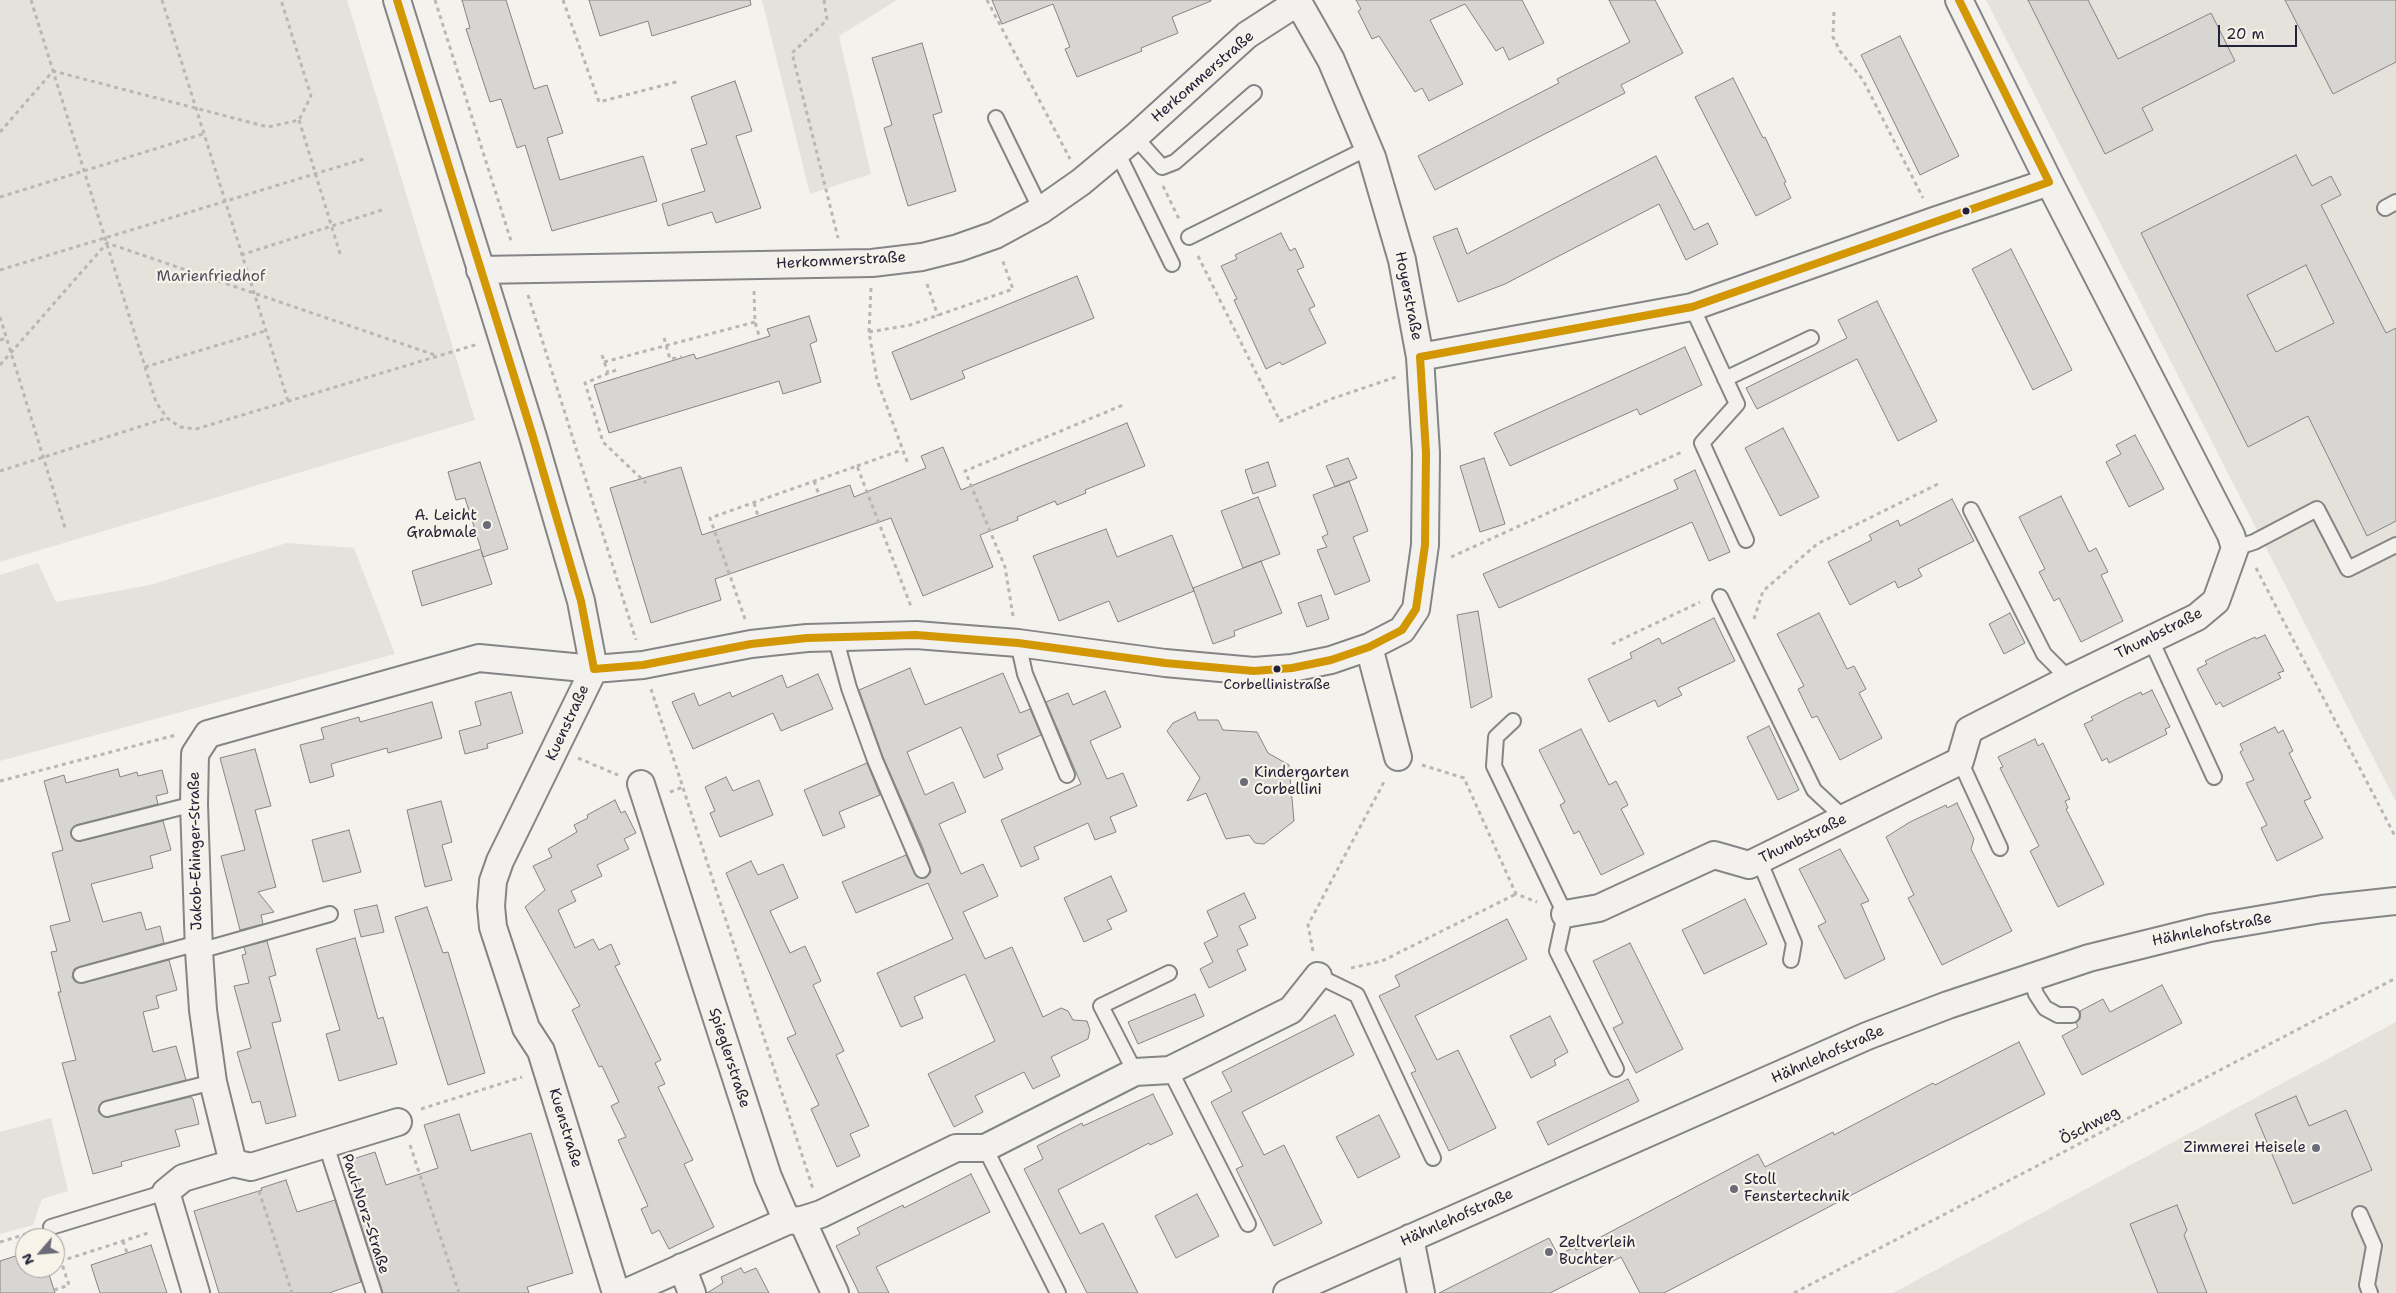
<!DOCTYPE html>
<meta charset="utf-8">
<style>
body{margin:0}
#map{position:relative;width:2396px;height:1293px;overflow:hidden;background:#f4f2ec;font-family:"Shantell Sans",sans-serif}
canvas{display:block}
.north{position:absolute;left:15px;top:1228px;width:50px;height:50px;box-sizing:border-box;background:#f7f3e8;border:1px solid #a29fa3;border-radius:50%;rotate:243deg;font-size:14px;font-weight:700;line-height:20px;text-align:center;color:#22223b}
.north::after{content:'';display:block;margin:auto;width:18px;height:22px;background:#6c6b79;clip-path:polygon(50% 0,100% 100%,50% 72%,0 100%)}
.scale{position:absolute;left:2218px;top:25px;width:79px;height:22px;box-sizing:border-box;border:2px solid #22223b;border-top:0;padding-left:6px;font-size:15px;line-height:18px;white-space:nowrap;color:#22223b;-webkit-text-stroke:4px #f7f3e8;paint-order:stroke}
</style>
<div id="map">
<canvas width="2396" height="1293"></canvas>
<div class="north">N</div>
<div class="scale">20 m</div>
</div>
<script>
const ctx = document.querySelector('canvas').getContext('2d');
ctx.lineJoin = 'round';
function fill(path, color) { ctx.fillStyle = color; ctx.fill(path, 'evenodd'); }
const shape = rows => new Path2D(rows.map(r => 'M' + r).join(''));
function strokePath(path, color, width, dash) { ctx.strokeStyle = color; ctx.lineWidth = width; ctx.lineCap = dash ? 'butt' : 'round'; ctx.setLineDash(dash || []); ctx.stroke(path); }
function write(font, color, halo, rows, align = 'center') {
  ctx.font = font + ' "Shantell Sans",sans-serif'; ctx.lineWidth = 4.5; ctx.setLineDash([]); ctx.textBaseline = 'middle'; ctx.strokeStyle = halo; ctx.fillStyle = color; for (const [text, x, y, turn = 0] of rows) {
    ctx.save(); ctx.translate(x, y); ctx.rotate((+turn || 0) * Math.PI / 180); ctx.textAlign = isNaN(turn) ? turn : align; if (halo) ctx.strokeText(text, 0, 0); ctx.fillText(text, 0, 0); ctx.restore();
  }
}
fill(shape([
 [0,0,347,0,475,420,0,562],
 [762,0,897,0,839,36,871,174,810,194],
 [1986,0,2396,0,2396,802],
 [287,543,354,548,395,654,0,761,0,575,38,563,56,602,150,585],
 [2396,1022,2396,1293,1893,1293],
 [51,1118,68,1191,42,1199,33,1225,0,1234,0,1132]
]), '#e5e2dc');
const building = shape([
 [462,0,506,0,534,89,547,85,563,133,547,138,560,180,643,156,657,201,552,231,525,145,517,148,501,99,490,102,466,29,470,28,462,0],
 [589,0,750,0,751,5,652,36,648,21,600,36,589,0],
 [992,0,1211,0,1211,1,1172,17,1178,33,1141,48,1142,51,1077,77,1065,49,1070,47,1053,4,1002,24,992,0],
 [1356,0,1522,0,1544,43,1509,60,1503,47,1496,51,1465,4,1430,20,1463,84,1429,101,1422,88,1415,92,1379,36,1372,39,1358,11,1361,9,1356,0],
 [1609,0,1655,0,1683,53,1621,85,1625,93,1435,190,1418,156,1559,83,1557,79,1630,42,1609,0],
 [2028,0,2088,0,2118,59,2211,13,2235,61,2142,108,2153,130,2105,154,2028,0],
 [2285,0,2396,0,2396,62,2333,94,2285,0],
 [1900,36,1959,156,1920,175,1861,55,1900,36],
 [922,43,942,112,933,115,956,191,908,206,884,128,892,125,872,58,922,43],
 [1733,78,1763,138,1765,137,1786,182,1784,183,1791,198,1756,216,1695,97,1733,78],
 [735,81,752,131,736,136,761,208,716,223,712,212,668,226,662,204,705,191,691,149,707,144,691,97,735,81],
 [2296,155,2312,186,2331,176,2341,195,2321,205,2386,333,2396,328,2396,521,2367,536,2308,416,2248,447,2141,233,2296,155],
 [2306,265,2334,323,2276,352,2247,295,2306,265],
 [1656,156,1694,230,1708,223,1718,244,1686,260,1659,204,1505,284,1458,302,1433,237,1457,228,1467,254,1656,156],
 [1281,233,1290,251,1295,248,1304,267,1297,270,1315,306,1309,309,1326,343,1282,365,1280,362,1266,369,1234,300,1237,299,1221,266,1237,259,1235,255,1281,233],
 [2011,249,2072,370,2033,390,1972,269,2011,249],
 [1077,276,1094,318,962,371,965,378,911,400,892,352,1077,276],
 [1877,301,1937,421,1898,441,1857,359,1757,409,1746,388,1847,338,1838,320,1877,301],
 [809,316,817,341,810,344,821,382,783,394,779,381,609,433,594,385,694,354,696,359,770,336,767,329,809,316],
 [1685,347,1702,385,1640,415,1637,409,1510,466,1494,433,1685,347],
 [1127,423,1145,466,1085,490,1086,493,1057,505,1055,501,1017,517,1018,520,980,535,993,567,923,596,891,518,715,579,721,600,651,623,610,488,681,467,702,535,850,485,854,497,926,468,921,456,943,447,961,490,1127,423],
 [1783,428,1819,497,1780,516,1745,448,1783,428],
 [2135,435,2164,489,2129,507,2106,462,2121,454,2116,445,2135,435],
 [1348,458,1357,478,1335,487,1326,466,1348,458],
 [1484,458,1505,524,1480,532,1460,466,1484,458],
 [480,462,508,549,483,557,481,550,492,584,422,606,412,571,481,549,465,498,456,500,448,472,480,462],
 [1268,462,1276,486,1253,494,1245,470,1268,462],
 [1695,470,1730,552,1709,561,1692,522,1499,608,1483,574,1678,489,1674,480,1695,470],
 [1349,481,1368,531,1353,537,1370,581,1335,595,1317,550,1327,547,1322,537,1328,534,1313,495,1349,481],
 [2061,496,2089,552,2096,548,2108,572,2101,575,2123,621,2081,642,2059,598,2054,601,2039,572,2045,569,2019,517,2061,496],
 [1258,497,1280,554,1243,568,1221,511,1258,497],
 [1952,499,1974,541,1918,569,1922,576,1913,581,1898,588,1895,581,1850,605,1828,562,1872,540,1869,535,1898,520,1900,526,1952,499],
 [1106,529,1117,557,1172,535,1194,591,1118,622,1109,601,1059,621,1033,556,1106,529],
 [1261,561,1282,613,1234,631,1235,636,1213,644,1193,588,1261,561],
 [1321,595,1329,619,1307,627,1298,603,1321,595],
 [1478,611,1492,697,1471,708,1457,615,1478,611],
 [1819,613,1847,669,1854,666,1866,689,1859,693,1882,738,1840,760,1817,716,1812,718,1798,689,1804,686,1777,634,1819,613],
 [2010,613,2025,643,2004,654,1989,624,2010,613],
 [1714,618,1735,661,1678,688,1682,695,1671,700,1658,707,1655,700,1609,722,1588,679,1632,658,1630,653,1659,638,1662,644,1714,618],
 [2265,635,2284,671,2278,673,2281,678,2223,707,2220,702,2216,705,2197,669,2207,664,2205,661,2225,651,2255,637,2256,639,2265,635],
 [910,668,925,705,1003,673,1020,713,1030,709,1041,735,997,755,1003,769,984,778,961,727,907,752,925,795,953,782,966,812,939,824,961,874,983,864,998,896,963,912,985,959,1012,947,1043,1017,1061,1008,1068,1011,1073,1020,1087,1021,1090,1030,1088,1039,1051,1057,1060,1076,1033,1089,1024,1072,975,1096,983,1112,954,1127,928,1074,995,1041,965,974,914,997,923,1018,901,1027,877,973,953,939,928,883,856,913,842,882,906,855,917,877,926,878,931,872,923,848,883,757,859,690,910,668],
 [818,674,833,709,781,731,773,713,693,749,672,702,694,693,699,706,730,692,732,697,782,675,787,688,818,674],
 [2152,690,2170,727,2165,729,2167,734,2109,763,2107,758,2102,761,2084,724,2093,720,2091,717,2126,699,2141,692,2142,695,2152,690],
 [1105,691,1121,727,1090,741,1107,779,1123,773,1137,806,1110,817,1116,832,1095,840,1088,823,1034,847,1039,859,1021,867,1001,820,1081,784,1046,702,1068,693,1073,705,1105,691],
 [511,692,523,733,487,744,488,748,465,754,459,731,481,725,475,702,511,692],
 [432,702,442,738,388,753,387,748,331,764,334,776,310,783,300,745,324,739,321,728,359,717,360,722,432,702],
 [1195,712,1198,720,1218,720,1223,730,1257,732,1268,753,1289,765,1294,821,1264,844,1255,843,1249,835,1226,839,1206,793,1187,801,1200,778,1167,731,1173,723,1195,712],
 [1769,726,1799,790,1778,800,1747,737,1769,726],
 [2275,727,2278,733,2283,730,2293,751,2289,753,2311,798,2304,801,2323,838,2277,861,2261,828,2267,825,2246,783,2254,780,2240,752,2243,750,2240,744,2275,727],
 [1581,729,1609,785,1616,781,1628,805,1621,809,1644,854,1601,875,1579,831,1574,834,1560,805,1565,802,1539,750,1581,729],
 [2035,739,2038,746,2043,743,2070,799,2065,801,2068,808,2066,809,2104,884,2058,907,2030,851,2039,846,2000,768,2003,767,1998,757,2035,739],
 [255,749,271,806,255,810,276,887,258,892,274,912,261,915,263,924,240,930,221,856,245,850,220,758,255,749],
 [867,763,880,795,839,812,845,827,823,836,804,790,867,763],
 [118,769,120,777,137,772,138,776,162,770,168,793,156,796,158,804,76,825,71,830,71,836,76,841,81,841,163,821,171,850,150,856,153,868,91,884,103,922,141,912,146,930,160,926,164,943,79,967,74,969,72,977,75,982,83,983,169,960,177,990,156,996,159,1008,143,1012,153,1052,176,1046,186,1080,105,1101,101,1103,98,1111,101,1115,109,1117,190,1097,193,1099,199,1124,175,1130,180,1146,121,1162,122,1166,93,1174,62,1063,76,1060,58,992,61,992,51,952,57,951,50,926,70,921,52,853,63,850,44,781,64,775,66,783,118,769],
 [726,777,733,791,759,780,773,815,720,837,710,813,715,811,705,787,726,777],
 [615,800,621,813,625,811,636,833,624,839,629,849,597,865,602,876,571,891,576,901,558,910,575,948,593,939,599,950,611,944,620,964,615,966,661,1060,655,1063,665,1084,658,1087,693,1160,684,1164,714,1227,669,1249,659,1230,652,1234,641,1209,648,1206,618,1140,626,1137,611,1106,619,1102,602,1066,599,1067,572,1010,580,1006,525,907,545,890,533,866,552,857,548,849,577,832,574,825,588,818,587,815,615,800],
 [441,801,452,842,442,845,452,880,425,887,407,810,441,801],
 [1957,803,1974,839,1971,849,2012,931,1942,965,1908,898,1914,895,1886,837,1910,822,1946,805,1947,808,1957,803],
 [349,830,361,872,323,882,312,840,349,830],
 [1840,849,1869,901,1861,904,1885,959,1845,979,1818,926,1826,922,1799,869,1840,849],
 [751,861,758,875,783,864,798,898,770,911,790,953,805,946,821,981,813,985,844,1051,836,1055,869,1126,850,1134,860,1156,837,1167,811,1109,819,1105,787,1038,796,1034,726,873,751,861],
 [1111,876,1127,911,1107,920,1112,929,1084,942,1064,898,1111,876],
 [1244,893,1256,918,1239,926,1248,945,1237,950,1246,970,1209,988,1200,969,1213,962,1204,943,1218,936,1207,911,1244,893],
 [1745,899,1767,944,1704,974,1682,930,1745,899],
 [377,905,384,932,361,937,354,910,377,905],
 [427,907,443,953,448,952,485,1073,448,1085,395,917,427,907],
 [1507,919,1527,959,1415,1016,1437,1060,1458,1050,1496,1128,1449,1151,1411,1073,1416,1071,1379,996,1400,986,1395,976,1507,919],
 [355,938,378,1019,383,1017,397,1064,339,1081,326,1034,340,1030,316,949,355,938],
 [267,941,276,975,269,977,281,1021,272,1023,296,1116,266,1124,260,1101,252,1103,237,1052,251,1048,234,986,249,983,242,955,246,954,244,947,267,941],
 [1630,943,1683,1049,1636,1073,1613,1028,1623,1023,1593,961,1630,943],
 [2162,985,2182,1023,2082,1075,2062,1036,2078,1027,2076,1023,2080,1019,2080,1011,2103,999,2110,1012,2162,985],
 [1195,994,1204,1016,1138,1044,1128,1022,1195,994],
 [1335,1015,1354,1055,1242,1112,1264,1155,1284,1145,1322,1223,1274,1246,1236,1169,1243,1166,1211,1102,1232,1091,1222,1072,1335,1015],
 [1550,1016,1568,1052,1554,1060,1556,1065,1531,1078,1510,1036,1550,1016],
 [2019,1042,2045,1094,1664,1293,1640,1293,1621,1257,1550,1293,1439,1293,1549,1238,1558,1255,1575,1247,1576,1250,1758,1154,1765,1167,1833,1132,1834,1135,1933,1083,1935,1085,2019,1042],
 [1628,1079,1639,1101,1548,1145,1537,1122,1628,1079],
 [1153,1094,1173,1134,1150,1145,1149,1143,1058,1190,1080,1234,1103,1223,1138,1293,1087,1293,1024,1169,1043,1159,1037,1146,1082,1123,1083,1126,1153,1094],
 [2296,1096,2309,1126,2346,1110,2372,1170,2293,1204,2255,1114,2296,1096],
 [459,1114,471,1151,531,1133,573,1273,527,1287,529,1293,383,1293,351,1194,361,1191,350,1160,375,1152,386,1185,438,1168,424,1125,459,1114],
 [1379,1115,1400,1157,1358,1178,1336,1137,1379,1115],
 [971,1174,990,1212,876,1267,889,1293,859,1293,836,1246,860,1234,857,1228,903,1205,904,1208,971,1174],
 [286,1180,297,1212,335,1200,361,1282,329,1293,219,1293,194,1211,262,1190,261,1188,286,1180],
 [1197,1194,1219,1236,1176,1258,1155,1216,1197,1194],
 [2177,1205,2187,1230,2184,1235,2207,1293,2158,1293,2130,1224,2177,1205],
 [151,1245,167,1293,100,1293,91,1265,151,1245],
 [25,1253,25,1268,47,1268,55,1293,0,1293,0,1261,25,1253],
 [741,1268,744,1273,756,1268,769,1293,707,1293,723,1283,721,1277,741,1268]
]);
fill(building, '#d7d6d3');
strokePath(building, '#858486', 1);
const lane = shape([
 [996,118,1041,210],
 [1135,137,1162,167,1175,162,1254,93],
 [1117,152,1172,264],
 [2385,208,2396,202],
 [1189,237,1368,148],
 [1692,307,1737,404,1702,443,1746,540],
 [1725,379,1811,338],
 [1971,510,2044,654,2069,679],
 [2235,548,2254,542,2317,509,2348,569,2396,545],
 [1720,597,1814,790,1844,818],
 [835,636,849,688,875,760,922,870],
 [2151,640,2214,777],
 [1018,643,1025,674,1067,775],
 [1513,721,1496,737,1494,766,1565,914,1557,951,1616,1069],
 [1960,761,2000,848],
 [79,833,194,804],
 [1759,860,1794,943,1791,960],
 [199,951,330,914],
 [81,975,198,943],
 [1318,976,1357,995,1433,1158],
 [2030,976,2036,994,2045,1008,2058,1015,2072,1015],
 [1170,1070,1248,1224],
 [1135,1072,1101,1006,1169,973],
 [107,1109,213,1082],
 [326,1145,374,1293],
 [985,1148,1058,1293],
 [2360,1214,2374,1246,2367,1285,2370,1293],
 [51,1227,166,1192]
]);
const street = shape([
 [397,0,533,437,581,601,594,669,500,861,493,881,491,906,493,927,526,1028,541,1051,616,1293],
 [480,270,872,263,922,257,958,248,995,235,1041,210,1081,182,1135,137,1247,35,1298,2],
 [1420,357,1692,307,1934,221,2049,182],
 [1369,647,1398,757],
 [641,784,768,1177,787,1221],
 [1565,914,1599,908,1714,855,1749,865,1960,761,1969,730,2069,679,2197,617,2216,601,2235,548,2231,535,2049,182,1959,0],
 [398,1122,251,1167,233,1163,213,1082,203,1010,199,951,194,804,195,754,208,734,479,658,594,669,643,665,751,644,807,638,916,635,1018,643,1165,663,1254,671,1292,668,1331,660,1369,647,1402,630,1416,609,1425,545,1426,453,1420,357,1402,260,1372,157,1331,60,1297,0],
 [802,1220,835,1293],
 [1410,1238,1421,1293],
 [682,1267,692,1293],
 [196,1293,166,1192,183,1178,233,1163],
 [625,1293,787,1221,802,1220,821,1214,956,1148,985,1148,1135,1072,1170,1070,1291,1010,1318,976],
 [1287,1293,1867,1036,1948,1005,2089,958,2210,928,2322,909,2396,901]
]);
strokePath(lane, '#858486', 18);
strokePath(street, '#858486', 30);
strokePath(shape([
 [31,0,156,402,167,418,180,427,196,429,478,344],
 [162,0,288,401],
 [435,0,512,244],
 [563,0,599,102,680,81],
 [824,0,827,20,792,53,838,238],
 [987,0,1070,159],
 [1834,12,1833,37,1840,51,1863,80,1923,198],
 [299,120,341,257],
 [0,132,53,71,268,127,299,120,311,96,281,0],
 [1163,186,1179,219],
 [0,197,203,134],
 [241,255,385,209],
 [1198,256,1280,421,1331,399,1396,377],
 [0,270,367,158],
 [927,284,938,316],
 [871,288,869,332,877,380,908,464],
 [754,291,755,322,760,339],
 [528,295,636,640],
 [0,317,66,531],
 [869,332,910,325,1013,289,1002,259],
 [664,338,670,359,682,357],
 [0,340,6,338],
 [602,355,608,373],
 [604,362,755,322],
 [0,365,107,243,435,355],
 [145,367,265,331],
 [616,370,585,383,603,442,646,483],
 [857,466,902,450],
 [0,471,167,418],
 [814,481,819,495],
 [754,503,758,516],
 [1451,557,1684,451],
 [2256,568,2396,838],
 [1013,616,1005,567,965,471,1123,405],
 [745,619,710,518,857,466,912,609],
 [1754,619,1763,591,1817,544,1938,484],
 [1612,644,1700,602],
 [651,689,813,1189],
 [578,758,618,775],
 [1422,765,1464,778,1516,894,1537,902],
 [0,781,176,735],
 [670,792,683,787],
 [1313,951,1308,925,1385,780],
 [1351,968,1382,961,1516,894],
 [421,1109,522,1077],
 [410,1145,459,1293],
 [259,1191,292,1293],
 [123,1241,127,1253],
 [0,1242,33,1232],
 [54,1290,69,1285,61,1261,151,1232],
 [1794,1293,2396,978]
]), '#b8b6b6', 3, [4, 4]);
strokePath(lane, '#f2f1ed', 14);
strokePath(street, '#f2f1ed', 26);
strokePath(shape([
 [397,0,533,437,581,601,594,669,643,665,751,644,807,638,916,635,1018,643,1165,663,1254,671,1292,668,1331,660,1369,647,1402,630,1416,609,1425,545,1426,453,1420,357,1692,307,2049,182,1959,0]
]), '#d29703', 8);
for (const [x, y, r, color] of [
 [1966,211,4.5,"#22223b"],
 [487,525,5,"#6c6b79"],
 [1277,669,4.5,"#22223b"],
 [1244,782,5,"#6c6b79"],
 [2316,1148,5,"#6c6b79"],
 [1734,1189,5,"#6c6b79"],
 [1549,1252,5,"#6c6b79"]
]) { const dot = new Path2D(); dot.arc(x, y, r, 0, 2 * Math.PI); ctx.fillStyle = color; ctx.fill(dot); strokePath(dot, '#f7f3e8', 2); }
write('14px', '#22223b', '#f7f3e8', [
 ["Corbellinistraße",1277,685]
]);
write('15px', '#22223b', '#f7f3e8', [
 ["Herkommerstraße",1203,77,-41],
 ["Herkommerstraße",841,261,-3],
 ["Hoyerstraße",1408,296,79],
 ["Thumbstraße",2159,634,-27],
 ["Kuenstraße",568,723,-65],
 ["Thumbstraße",1803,839,-26],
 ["Jakob-Ehinger-Straße",196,851,-91],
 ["Hähnlehofstraße",2212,930,-11],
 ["Hähnlehofstraße",1828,1055,-24],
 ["Spieglerstraße",729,1058,72],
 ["Öschweg",2090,1126,-28],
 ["Kuenstraße",565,1128,73],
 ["Paul-Norz-Straße",365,1214,72],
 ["Hähnlehofstraße",1457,1218,-24]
]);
write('15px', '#504f60', '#f7f3e8', [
 ["Marienfriedhof",211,277]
]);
write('15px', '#22223b', '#f7f3e8', [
 ["A. Leicht",477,516,"right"],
 ["Grabmale",477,533,"right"],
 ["Kindergarten",1254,773],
 ["Corbellini",1254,790],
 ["Zimmerei Heisele",2306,1148,"right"],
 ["Stoll",1744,1180],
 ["Fenstertechnik",1744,1197],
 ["Zeltverleih",1559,1243],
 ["Buchter",1559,1260]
], 'left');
</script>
